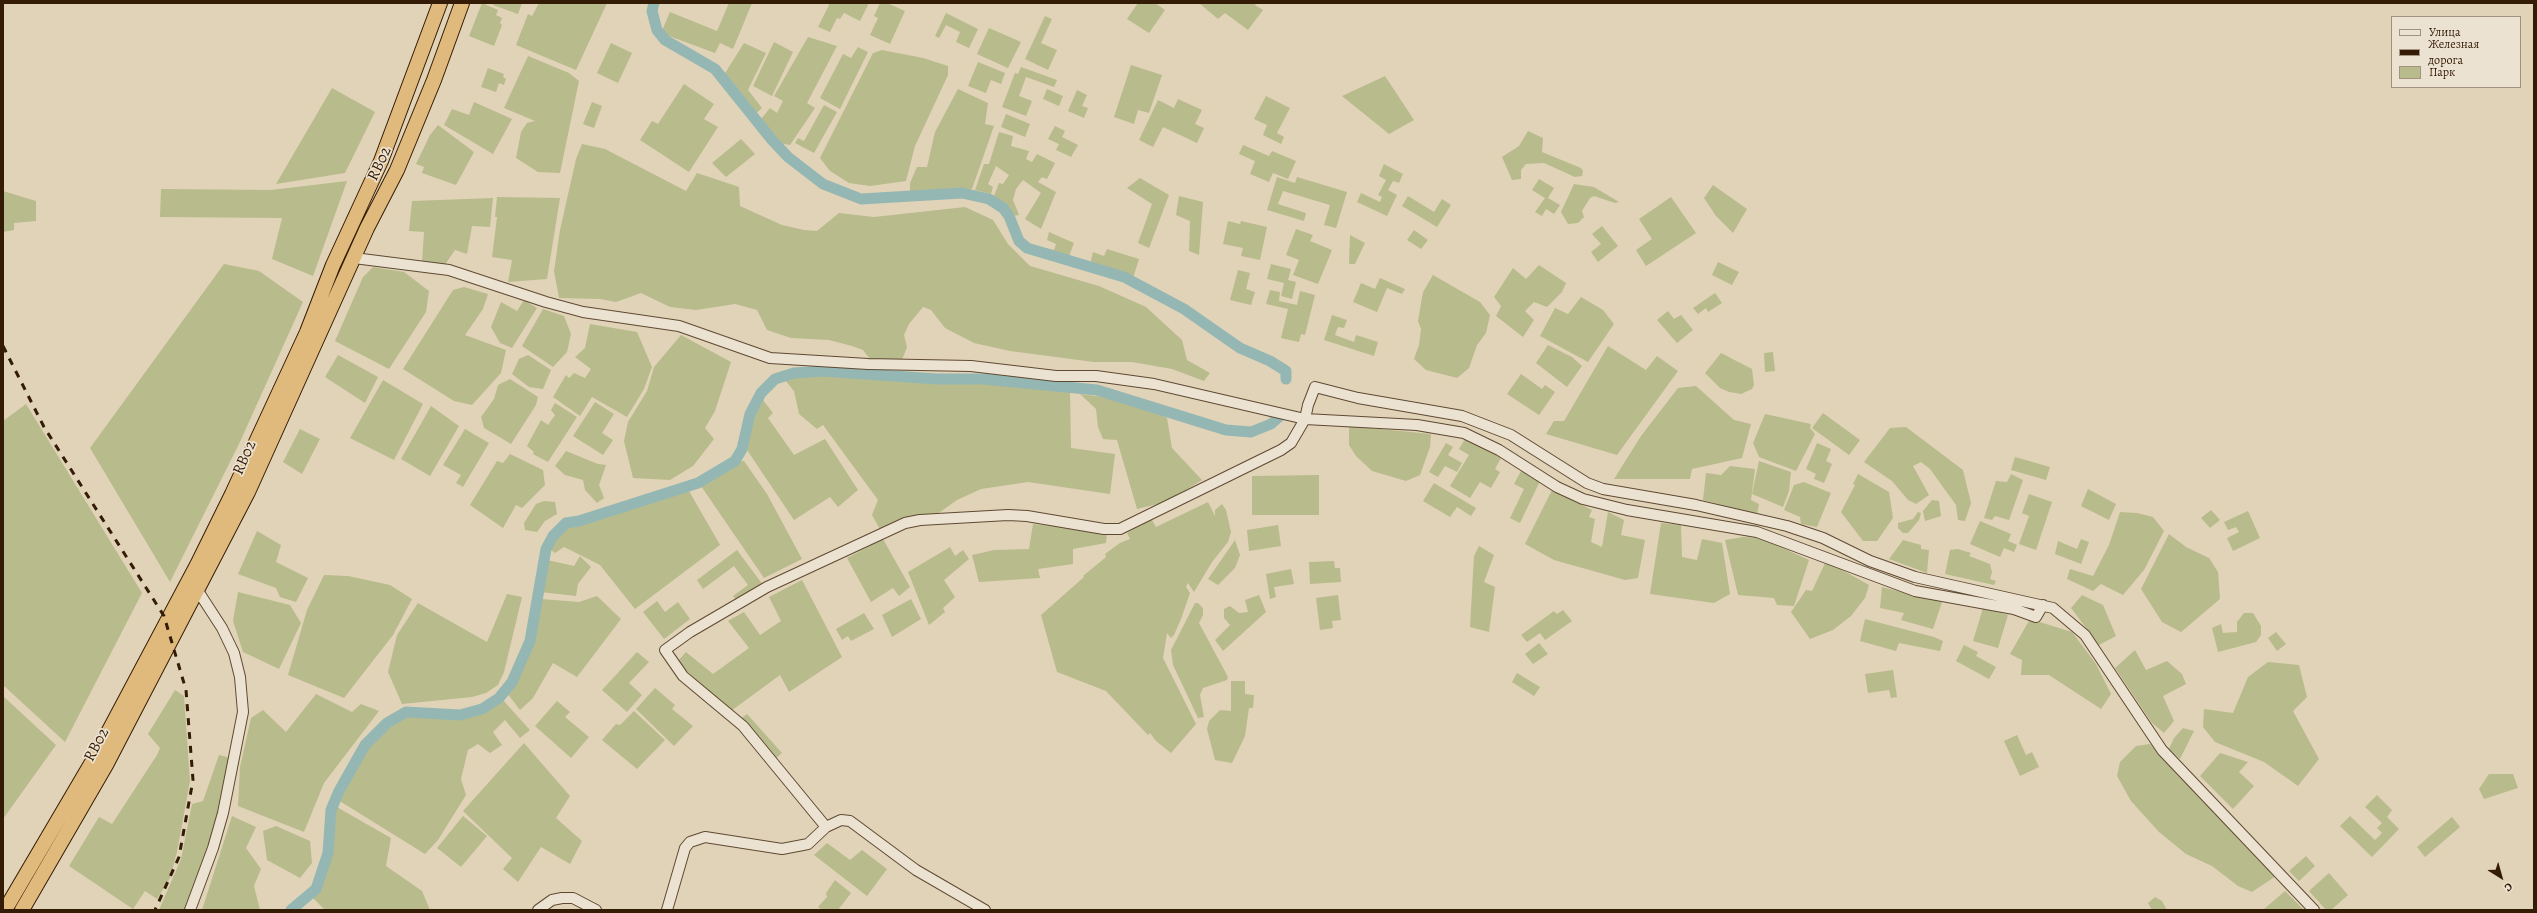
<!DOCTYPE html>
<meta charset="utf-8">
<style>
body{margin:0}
#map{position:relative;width:2537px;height:913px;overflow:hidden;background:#e1d3b8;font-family:Alegreya,serif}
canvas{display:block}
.frame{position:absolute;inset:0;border:4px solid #341b05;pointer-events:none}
.legend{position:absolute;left:2391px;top:16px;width:130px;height:72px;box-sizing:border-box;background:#ece2d1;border:1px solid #a2927f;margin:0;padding:5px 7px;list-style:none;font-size:12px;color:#341b05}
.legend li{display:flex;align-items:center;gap:8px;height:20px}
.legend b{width:20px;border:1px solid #a2927f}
.north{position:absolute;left:2481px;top:857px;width:40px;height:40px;-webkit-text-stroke:3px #ece2d1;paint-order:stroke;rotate:143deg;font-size:11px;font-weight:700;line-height:16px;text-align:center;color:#341b05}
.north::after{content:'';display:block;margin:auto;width:14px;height:18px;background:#341b05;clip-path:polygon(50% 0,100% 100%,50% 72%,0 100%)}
</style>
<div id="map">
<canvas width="2537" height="913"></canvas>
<div class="frame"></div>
<ul class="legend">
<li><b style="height:5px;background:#ece2d1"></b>Улица</li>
<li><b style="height:5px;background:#341b05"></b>Железная дорога</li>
<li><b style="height:11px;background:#b8bb8b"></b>Парк</li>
</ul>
<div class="north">С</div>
</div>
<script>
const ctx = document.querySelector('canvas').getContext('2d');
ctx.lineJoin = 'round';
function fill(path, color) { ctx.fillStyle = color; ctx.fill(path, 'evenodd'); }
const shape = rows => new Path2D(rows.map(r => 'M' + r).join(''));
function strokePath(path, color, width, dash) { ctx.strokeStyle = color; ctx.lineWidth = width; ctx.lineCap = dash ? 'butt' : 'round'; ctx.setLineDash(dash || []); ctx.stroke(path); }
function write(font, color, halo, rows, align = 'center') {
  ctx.font = font + ' Alegreya,serif'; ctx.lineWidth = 3.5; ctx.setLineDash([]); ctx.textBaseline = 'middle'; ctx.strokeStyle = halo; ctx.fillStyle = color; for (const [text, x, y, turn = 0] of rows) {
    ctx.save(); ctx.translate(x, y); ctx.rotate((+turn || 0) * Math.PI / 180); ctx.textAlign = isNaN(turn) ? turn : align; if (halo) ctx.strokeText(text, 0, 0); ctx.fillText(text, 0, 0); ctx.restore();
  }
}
fill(shape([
 [482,3,498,10,496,15,502,18,500,23,502,25,494,46,469,36],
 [494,3,522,3,518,14,493,5],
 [539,3,607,3,576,70,516,45,528,14,532,16],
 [729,3,752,3,733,49,720,43,715,53,661,33,670,12,717,31],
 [830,3,869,3,860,21,844,13,840,19,837,18,830,32,818,27],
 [880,3,887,3,905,11,890,44,870,35,878,18,874,16],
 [1138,3,1155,3,1165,10,1149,33,1127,19],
 [1199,3,1256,3,1255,5,1263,10,1248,30,1225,13,1218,19],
 [946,13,978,29,969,48,956,42,960,32,946,25,939,38,935,36],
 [1045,16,1052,19,1041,43,1057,50,1048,70,1025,59],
 [989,28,1021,42,1008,68,977,54],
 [808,37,837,46,807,103,815,108,790,145,778,143,761,119,770,108,777,113,783,101,774,96],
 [774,42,793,52,772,96,753,86],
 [611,43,632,53,618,83,597,73],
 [744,43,766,53,748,90,762,108,754,115,738,94,722,78],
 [858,47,868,52,840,109,820,98,843,54,851,58],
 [882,50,923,58,948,66,948,75,915,146,906,181,870,186,849,183,830,171,820,158,873,53],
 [528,56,569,73,579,81,560,173,538,172,516,158,521,132,527,123,535,121,504,108],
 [978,62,1005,73,1001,84,991,80,986,93,968,86],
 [1131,65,1162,75,1149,113,1138,110,1134,124,1114,117],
 [1021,67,1057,80,1054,87,1026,77,1019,96,1032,101,1026,116,1002,107,1015,73,1018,74],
 [488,68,504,74,503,77,506,79,504,85,499,83,496,92,481,87],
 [1385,76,1414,120,1389,134,1342,96],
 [684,84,714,104,704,119,718,127,689,172,640,140,652,121,658,124],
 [332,88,375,112,345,173,276,184],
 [958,89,988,103,985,124,994,126,972,189,910,193,910,183,917,167,927,167,935,132],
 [1047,89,1063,96,1059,106,1043,99],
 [1077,90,1087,95,1082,106,1088,108,1084,118,1068,111],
 [1266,96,1290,108,1277,133,1284,137,1281,144,1263,135,1267,125,1254,119],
 [1178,99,1202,110,1195,124,1204,128,1197,143,1163,127,1153,147,1139,140,1158,100,1174,108],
 [474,102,512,119,493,154,444,125,452,109,469,115],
 [592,102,602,106,594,128,583,124],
 [824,105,837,112,814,153,795,143,798,138,804,141],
 [1006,114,1030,124,1025,137,1001,127],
 [438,125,474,152,456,185,422,173,424,167,416,164,430,135],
 [1055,126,1065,131,1062,137,1078,145,1071,157,1056,150,1059,144,1048,139],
 [1528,131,1543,138,1542,152,1581,168,1583,171,1582,176,1575,177,1544,163,1526,164,1521,170,1521,179,1512,180,1502,157,1519,146],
 [999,132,1013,136,1011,146,1029,151,1026,159,1032,162,1037,154,1055,163,1047,179,1042,177,1038,182,1056,192,1041,229,1025,219,1041,193,1023,180,1016,189,1013,200,1019,215,1012,216,1006,205,994,196,999,183,1003,184,1009,175,996,166,988,184,993,187,991,194,975,190,984,164,989,164],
 [741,139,755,154,726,177,712,163],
 [582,144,605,149,686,191,697,173,739,187,740,206,782,225,804,230,817,231,839,213,874,217,965,207,993,220,1008,244,1030,266,1099,286,1146,307,1182,340,1187,360,1210,373,1204,381,1172,369,1132,362,1094,362,1010,351,974,343,945,328,931,310,923,307,909,324,904,335,907,347,902,360,879,362,870,359,863,350,852,346,829,340,791,338,767,330,757,310,735,304,696,310,670,307,641,293,616,302,600,299,559,298,554,271,560,230,576,159],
 [1243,145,1269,156,1272,151,1296,161,1288,179,1273,173,1269,182,1250,174,1255,161,1239,154],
 [1384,164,1403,174,1399,183,1393,181,1388,190,1397,195,1387,216,1357,202,1361,193,1380,202,1382,197,1378,195,1386,180,1379,176],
 [1277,177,1295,183,1297,177,1347,192,1336,228,1324,225,1330,205,1283,191,1278,204,1306,213,1304,221,1267,210],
 [1140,178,1169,195,1149,248,1138,243,1152,204,1127,188],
 [1539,179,1554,188,1548,198,1560,205,1554,214,1546,209,1542,216,1535,212,1545,198,1532,190],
 [347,181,313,276,272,259,282,218,160,217,161,189,271,190],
 [1574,184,1594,187,1619,202,1615,203,1594,196,1590,198,1582,211,1584,217,1578,223,1568,224,1561,212],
 [1713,185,1747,209,1733,233,1716,216,1704,198],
 [3,191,36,201,36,221,14,223,14,230,3,232],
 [1179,196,1203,202,1199,255,1189,251,1190,221,1176,215],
 [1408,196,1434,212,1442,199,1451,205,1437,227,1402,206],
 [497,197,560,198,547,279,508,282,512,260,492,257,497,217,495,217],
 [1671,197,1696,233,1646,266,1636,250,1652,239,1639,219],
 [493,198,490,227,472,226,467,254,455,250,444,266,422,262,424,232,409,231,412,201],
 [1228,221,1240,224,1241,221,1267,227,1260,260,1241,256,1243,248,1223,244],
 [1602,226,1618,246,1598,262,1591,252,1601,244,1592,234],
 [1296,229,1313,235,1310,241,1332,250,1318,284,1293,275,1299,260,1286,255],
 [1414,230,1428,240,1421,249,1407,240],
 [1049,232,1074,243,1068,259,1035,250,1036,246,1054,250,1056,244,1047,240],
 [1350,235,1365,243,1355,264,1349,264],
 [1107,249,1139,259,1133,278,1090,264,1093,252,1104,256],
 [1718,262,1739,272,1732,285,1712,275],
 [224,264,259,271,303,302,239,444,170,582,90,448],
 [1271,264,1291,269,1288,280,1296,282,1292,299,1281,296,1284,283,1267,279],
 [1539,265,1566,283,1562,292,1547,307,1534,302,1525,311,1534,320,1523,337,1496,316,1501,306,1494,297,1513,268,1526,279],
 [373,267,404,272,429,291,426,312,389,369,335,341,363,277],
 [1238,270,1250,273,1246,289,1255,292,1251,305,1230,300],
 [1433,275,1480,302,1490,315,1486,333,1477,345,1469,368,1457,378,1426,370,1414,359,1419,345,1421,329,1418,321,1423,292],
 [1380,278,1405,289,1402,294,1387,288,1377,312,1353,302,1361,283,1375,289],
 [464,287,488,294,483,309,465,335,506,350,501,373,472,405,454,401,403,369,453,290],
 [1270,290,1280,292,1279,301,1297,305,1300,291,1315,295,1305,335,1301,334,1299,342,1281,338,1288,309,1266,304],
 [1715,293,1722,303,1708,312,1706,308,1698,314,1693,308],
 [1581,297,1603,310,1614,324,1588,362,1540,336,1555,308,1568,314],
 [524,300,537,308,512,348,500,343,491,327,501,302,517,311],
 [543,309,564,316,571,334,567,352,553,367,522,346],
 [1668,311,1674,319,1681,315,1693,330,1677,343,1657,320],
 [1332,315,1347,320,1344,328,1338,327,1335,335,1354,342,1356,335,1378,342,1374,356,1324,340],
 [590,324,637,332,652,367,644,389,627,417,592,397,580,416,553,397,566,375,569,378,574,373,585,378,591,369,575,357,585,348],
 [681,335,731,362,715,411,705,428,714,439,693,466,670,480,633,478,624,441,628,422,647,391,654,367],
 [1548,345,1572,357,1582,366,1567,387,1536,363],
 [1608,346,1646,370,1657,356,1678,371,1617,455,1546,434,1554,421,1564,421],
 [1773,352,1775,371,1765,372,1764,353],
 [1721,353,1752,369,1754,385,1752,389,1741,394,1729,392,1720,388,1705,373],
 [338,355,378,377,365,403,325,377],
 [528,355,551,370,543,389,529,387,512,374,519,359],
 [823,374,937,382,984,382,1070,392,1071,448,1115,454,1110,494,1028,482,981,489,957,500,936,515,881,531,872,515,878,500,823,425,817,429,799,414,794,391,784,379,795,375],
 [1521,374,1542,389,1545,385,1555,392,1539,415,1507,394],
 [510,379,538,397,536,405,511,444,484,428,481,417,494,399,498,385],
 [383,380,423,404,394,460,350,438],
 [1696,386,1734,420,1751,424,1742,458,1692,469,1690,479,1614,479,1641,436,1678,388],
 [1080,394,1112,398,1142,406,1167,418,1172,448,1202,480,1166,502,1137,509,1117,440,1103,439,1098,427,1096,409],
 [763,400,773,413,768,418,794,455,825,439,858,490,838,507,830,497,794,520,747,450,756,411],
 [595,402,614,414,602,433,613,440,603,455,573,436],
 [555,403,577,417,548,462,533,454,534,452,527,446,541,420,548,425,555,415,551,410],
 [26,404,142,593,65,742,3,685,3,421],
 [431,406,459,426,430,476,401,459],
 [1823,413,1860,440,1849,455,1812,428],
 [1765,414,1811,424,1810,428,1815,434,1796,471,1759,457,1753,443],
 [1349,426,1431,434,1430,447,1420,475,1406,481,1372,471,1356,456,1349,445],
 [1906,427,1963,470,1971,503,1965,521,1958,520,1956,505,1930,469,1921,462,1913,466,1929,495,1916,504,1908,500,1892,481,1864,462,1890,428],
 [300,429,320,439,302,474,283,462],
 [465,429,489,443,463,487,456,483,461,475,443,465],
 [1466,437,1501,458,1495,469,1500,472,1491,488,1480,482,1470,498,1450,486,1469,455,1459,449],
 [1446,443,1453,447,1448,455,1462,463,1457,472,1445,466,1438,477,1429,472],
 [1817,443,1831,449,1826,461,1832,464,1824,483,1814,479,1816,474,1806,469],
 [566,451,598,464,606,465,599,485,604,498,597,503,585,490,583,480,565,475,555,466],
 [510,454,543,470,545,485,522,508,516,505,503,528,470,505,497,461,503,463],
 [2015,457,2050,467,2046,480,2011,470],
 [744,461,767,494,802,559,764,578,701,486,736,462],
 [1759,461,1791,472,1789,491,1783,507,1752,494],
 [1730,466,1755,469,1751,500,1759,504,1757,514,1703,500,1706,473,1721,475],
 [1521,471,1540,481,1520,523,1510,518,1524,489,1514,484],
 [1858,474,1889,492,1893,518,1877,541,1863,541,1841,512,1855,485,1853,484],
 [2011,474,2023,480,2009,520,1995,516,1992,520,1984,518,1996,481,2007,482],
 [1319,475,1319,515,1252,515,1252,476],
 [1804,482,1831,493,1817,527,1801,524,1800,517,1784,510,1794,485],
 [1434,483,1476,508,1471,516,1457,507,1450,517,1423,501],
 [2088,489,2116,504,2109,520,2081,506],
 [1552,490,1592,510,1589,517,1595,519,1591,542,1602,547,1608,512,1624,520,1621,535,1645,540,1638,578,1625,580,1554,560,1525,544],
 [689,491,720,545,635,609,600,565,564,547,555,553,550,549,554,537,566,524,670,494],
 [2029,494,2052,502,2036,550,2019,544,2029,516,2022,513],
 [1932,500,1939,501,1941,516,1925,521,1923,511],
 [544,501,555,502,557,514,545,521,537,532,525,530,524,523,536,504],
 [1208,502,1215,516,1215,510,1222,504,1226,510,1231,532,1228,542,1212,562,1194,592,1188,583,1186,587,1190,593,1181,619,1174,635,1171,638,1167,633,1163,658,1196,724,1171,753,1156,741,1150,733,1148,735,1106,691,1057,672,1041,615,1084,577,1083,576,1106,557,1105,554,1120,543,1130,539,1127,533,1151,518,1156,527],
 [2211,510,2220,520,2210,528,2201,518],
 [2248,511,2260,538,2233,551,2227,538,2239,532,2236,527,2228,530,2224,522],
 [1918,512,1921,513,1919,520,1908,533,1903,533,1898,528,1898,523,1913,519],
 [2120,512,2137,513,2153,517,2164,531,2144,570,2123,595,2101,584,2093,591,2067,579,2070,569,2093,576,2109,545],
 [1980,521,2011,534,2008,541,2017,545,2014,552,2004,548,2000,557,1970,544],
 [1661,523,1681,525,1682,557,1697,560,1702,539,1722,543,1730,594,1714,603,1650,594],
 [1033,524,1107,532,1106,543,1073,549,1073,564,1038,569,1040,578,979,582,972,555,994,550,1029,549],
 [1278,525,1281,546,1249,551,1247,530],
 [257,531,281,545,276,562,308,578,296,602,280,597,276,588,238,574],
 [2169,534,2186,547,2209,558,2218,572,2220,599,2181,632,2162,622,2141,589],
 [1743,537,1761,538,1809,560,1794,606,1777,605,1774,598,1738,595,1725,540],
 [883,539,910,587,899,596,893,588,871,602,847,558],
 [2081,539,2089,542,2081,564,2055,554,2058,541,2077,549],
 [1235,540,1240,555,1235,568,1218,585,1208,579],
 [1903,540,1921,545,1921,549,1929,550,1927,573,1889,559],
 [1479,546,1494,555,1484,582,1495,587,1489,632,1470,627,1474,556],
 [950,547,955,556,963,550,969,559,944,580,955,597,943,608,945,612,929,625,908,572],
 [1958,549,1971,553,1969,556,1990,564,1992,572,1990,579,1996,581,1994,585,1945,574,1950,550],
 [737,550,763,585,739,603,733,596,748,585,734,566,703,589,697,580],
 [580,556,591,567,578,584,576,596,540,592,547,560,574,566],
 [1334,561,1335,568,1340,568,1341,582,1310,584,1309,562],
 [1826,561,1869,585,1865,598,1851,616,1833,630,1810,639,1791,612,1806,590,1812,591],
 [1291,569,1294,584,1274,587,1276,597,1270,599,1266,574],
 [324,575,348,576,390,585,412,599,393,635,344,698,288,675,307,610],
 [802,580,842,657,833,663,789,692,780,675,731,711,677,662,686,652,713,674,749,648,728,621,744,612,760,635,781,621,769,597],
 [1882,587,1942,602,1933,629,1901,620,1904,613,1880,608],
 [238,592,290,605,301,623,279,669,243,652,233,621],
 [507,594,522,597,504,672,498,685,486,693,472,697,402,704,388,672,397,635,418,603,487,642],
 [1259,595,1266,612,1223,651,1215,640,1230,625,1224,618,1224,609,1230,606,1239,613,1248,612,1245,600],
 [1338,595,1341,620,1332,621,1333,628,1320,630,1316,598],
 [2082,595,2103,605,2116,636,2099,645,2071,608],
 [597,596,621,619,577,677,553,663,533,698,520,710,507,693,517,680,529,653,536,633,541,599,579,602],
 [911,599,921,619,892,637,882,615],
 [657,601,665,612,678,602,690,619,664,639,643,612],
 [1195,603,1198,603,1203,608,1203,615,1199,623,1228,677,1227,680,1203,688,1200,695,1204,717,1198,718,1173,665,1171,650],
 [1983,608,2008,615,1998,648,1973,641],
 [1563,610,1572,621,1545,640,1540,633,1527,642,1521,635,1554,611,1557,614],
 [864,613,874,629,851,641,848,636,842,640,836,629],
 [2244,613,2253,613,2261,626,2261,635,2256,642,2218,652,2212,628,2221,624,2223,633,2237,632,2237,622],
 [1865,619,1934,637,1943,641,1940,651,1899,643,1896,651,1860,641],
 [2030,619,2072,632,2096,664,2111,694,2101,709,2049,675,2021,675,2022,660,2010,654],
 [2276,632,2286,644,2277,651,2268,638],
 [1539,643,1548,654,1533,664,1525,654],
 [1964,645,1978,652,1976,656,1996,667,1989,679,1956,661],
 [2135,650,2146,670,2167,661,2182,674,2186,684,2163,696,2174,721,2164,733,2152,723,2115,668],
 [637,652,649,662,629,683,642,695,627,712,602,690],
 [2268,662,2299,665,2307,697,2293,711,2319,759,2298,786,2264,762,2215,742,2203,727,2204,709,2233,713,2248,677],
 [1893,670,1897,697,1891,698,1889,690,1868,693,1865,674],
 [1517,673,1540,687,1534,696,1512,682],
 [1231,681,1245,681,1245,694,1254,695,1253,708,1249,708,1245,736,1232,763,1215,760,1207,729,1209,721,1220,710,1231,711],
 [655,688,675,705,672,709,693,726,674,746,636,709],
 [175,690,184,696,190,781,177,852,170,878,157,899,145,891,133,909,69,866,99,817,112,824,157,755,160,748,148,734],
 [316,694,352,712,361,704,379,711,324,783,304,832,238,806,240,767,251,718,263,710,286,732],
 [3,696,56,745,3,819],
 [502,699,530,730,520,738,505,720,493,732,502,745,490,753,478,744,468,750,461,779,466,795,438,840,425,854,338,800,367,747,388,725,408,715,462,717,482,711],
 [557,701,570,712,565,717,589,737,571,758,535,726],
 [634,711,665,740,637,769,602,740,616,724,620,725],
 [747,714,782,753,775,759,739,720],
 [2183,728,2194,731,2180,759,2169,749,2174,738],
 [2017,735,2026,755,2032,752,2039,767,2020,776,2004,741],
 [524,743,570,796,556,818,582,841,570,864,541,847,518,882,503,869,512,858,463,811],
 [2150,744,2177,769,2276,876,2252,892,2238,886,2212,866,2186,854,2159,832,2131,801,2117,776,2120,762,2136,746],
 [2220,753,2248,762,2239,772,2254,786,2233,809,2200,776],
 [219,755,231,758,211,843,187,910,159,910,181,859,192,804,203,801],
 [2489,774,2513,774,2518,788,2484,799,2479,789],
 [2377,795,2392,810,2387,817,2399,829,2372,857,2340,826,2350,816,2375,840,2382,833,2377,828,2382,823,2365,807],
 [335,806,391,838,386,866,422,891,430,910,325,910,311,896,318,889,326,870],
 [232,816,256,827,246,848,261,869,254,886,260,910,202,910],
 [463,816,487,836,461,867,437,848],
 [2452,817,2460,827,2425,857,2417,847],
 [276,826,310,841,312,863,300,878,267,860,263,831],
 [827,843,850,860,862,850,887,869,867,896,814,855],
 [2306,856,2315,866,2299,881,2289,871],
 [2329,873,2348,895,2331,910,2326,910,2309,891],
 [835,880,851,893,838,910,822,910,818,907,827,897,826,893],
 [2285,891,2304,910,2263,910],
 [2155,897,2162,901,2167,910,2152,910,2148,903]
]), '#b8bb8b');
strokePath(shape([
 [654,3,652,11,657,30,665,40,715,69,772,140,788,157,823,184,861,199,962,193,989,199,1003,208,1009,216,1019,241,1027,248,1124,277,1184,309,1240,348,1270,361,1286,371,1286,379],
 [291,910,316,889,328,853,331,810,339,791,365,745,387,723,406,712,460,715,482,709,499,698,512,682,530,641,546,549,553,536,566,523,579,521,698,483,735,461,742,449,750,414,761,393,775,379,794,373,822,371,937,379,984,379,1097,390,1226,430,1251,432,1271,424,1280,416]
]), '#95b7b4', 11);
const minor = shape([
 [354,258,449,270,546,302,583,312,679,326,770,358,868,364,971,366,1056,376,1096,376,1154,384,1305,419,1291,443,1281,450,1120,529,1104,529,1027,516,1008,515,920,520,905,523,767,587,690,632,665,650,683,676,743,726,826,827,808,844,782,849,705,837,690,842,685,848,667,910],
 [2043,605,2036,617,2014,609,1915,591,1757,532,1627,510,1583,499,1557,487,1499,450,1464,433,1417,425,1305,419,1308,405,1315,387,1358,398,1462,416,1511,435,1587,483,1603,489,1696,505,1787,526,1823,538,1870,561,1915,577,2053,608,2085,635,2162,750,2314,910],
 [826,827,841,820,850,821,916,870,985,910],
 [190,910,213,848,223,813,243,712,240,677,234,653,222,628,198,591],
 [538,910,552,900,562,898,573,898,596,910]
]);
const highway = shape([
 [5,910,95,757,197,565,232,494,307,332,333,265,381,161,440,3],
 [22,910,106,765,248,492,367,228,397,170,434,80,462,3]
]);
strokePath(minor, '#5f4932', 12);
strokePath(highway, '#341b05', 16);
strokePath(minor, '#ece2d1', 10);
strokePath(highway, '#e0ba7c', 14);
strokePath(shape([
 [3,346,44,427,164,616,186,690,193,780,179,857,155,910]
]), '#341b05', 3, [7, 7]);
write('16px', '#341b05', '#ece2d1', [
 ["RB02",380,164,-65],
 ["RB02",245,458,-66],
 ["RB02",97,745,-62]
]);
</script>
